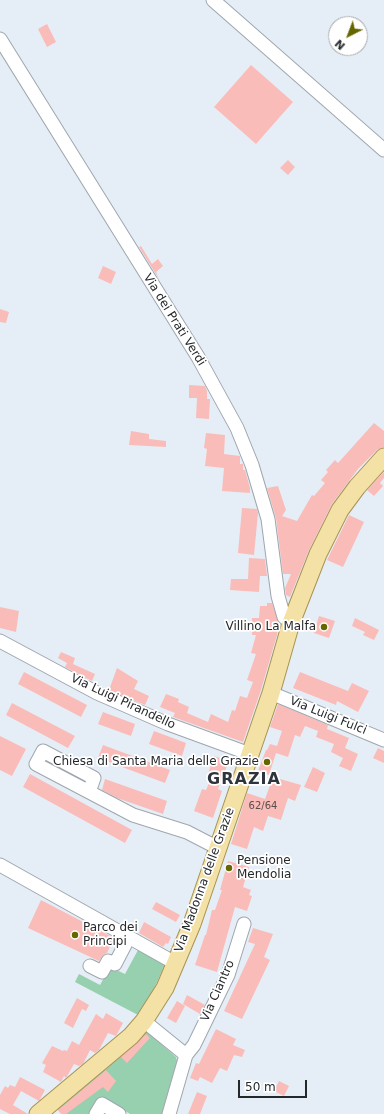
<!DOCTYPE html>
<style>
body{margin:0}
#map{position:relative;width:384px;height:1114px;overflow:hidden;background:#e5eef6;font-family:"DejaVu Sans",sans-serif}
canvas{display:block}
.north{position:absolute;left:328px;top:16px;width:40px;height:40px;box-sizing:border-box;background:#fff;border:1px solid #a8a9aa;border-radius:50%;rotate:222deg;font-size:11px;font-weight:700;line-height:16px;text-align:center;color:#25282b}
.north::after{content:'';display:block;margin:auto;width:14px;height:18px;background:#656600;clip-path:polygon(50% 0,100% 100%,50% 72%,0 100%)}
.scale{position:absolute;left:238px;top:1080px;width:69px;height:18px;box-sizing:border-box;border:2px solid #25282b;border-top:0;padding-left:5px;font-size:12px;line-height:14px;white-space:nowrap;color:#25282b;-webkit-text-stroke:3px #fff;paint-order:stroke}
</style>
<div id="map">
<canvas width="384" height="1114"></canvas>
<div class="north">N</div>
<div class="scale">50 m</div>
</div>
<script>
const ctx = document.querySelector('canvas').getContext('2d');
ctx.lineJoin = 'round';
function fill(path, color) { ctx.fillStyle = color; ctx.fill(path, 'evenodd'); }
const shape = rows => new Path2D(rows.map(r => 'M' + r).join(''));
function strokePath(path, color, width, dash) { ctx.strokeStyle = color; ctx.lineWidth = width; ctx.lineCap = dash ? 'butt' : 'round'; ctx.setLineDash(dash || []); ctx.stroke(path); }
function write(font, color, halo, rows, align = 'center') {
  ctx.font = font + ' "DejaVu Sans",sans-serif'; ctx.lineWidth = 3.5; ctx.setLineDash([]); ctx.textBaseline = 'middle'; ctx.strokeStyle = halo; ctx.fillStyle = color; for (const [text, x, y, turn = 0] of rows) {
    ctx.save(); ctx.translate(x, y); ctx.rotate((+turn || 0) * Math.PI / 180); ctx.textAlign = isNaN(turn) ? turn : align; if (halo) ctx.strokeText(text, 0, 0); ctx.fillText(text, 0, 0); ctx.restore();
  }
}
fill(shape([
 [138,950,165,964,153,991,138,1015,75,982,79,974,100,985,110,967,125,974],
 [145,1030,176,1057,177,1061,162,1114,130,1114,103,1097,91,1114,62,1114,55,1107,106,1069]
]), '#96d0af');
fill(shape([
 [47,24,56,42,47,47,38,29],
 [251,65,293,102,256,144,214,107],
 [288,160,295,167,288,175,280,168],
 [141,246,152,264,158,259,163,266,156,272,159,279,139,247],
 [103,266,116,272,111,284,98,278],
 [0,309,9,312,6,323,0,322],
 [189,385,205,386,207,391,207,399,210,399,209,419,196,418,197,398,189,398],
 [374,423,384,431,384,447,377,450,358,469,332,504,309,550,290,597,286,595,285,588,291,574,283,574,276,518,267,488,278,486,286,510,282,516,297,521,312,495,314,496,325,483,321,480,328,472,326,470,335,460,338,463],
 [131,431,149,434,149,439,166,441,166,447,129,445],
 [206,433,225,435,224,454,240,456,240,464,243,464,243,470,245,470,250,488,250,493,222,491,224,468,205,466,207,449,204,448],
 [384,472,384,478,380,483,383,486,374,496,367,490],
 [242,508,257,509,258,513,254,555,238,553],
 [349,515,364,522,343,567,327,560],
 [249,558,265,559,267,576,260,576,259,592,230,590,231,579,248,579],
 [267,603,272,603,279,623,277,635,261,690,243,742,173,717,175,713,160,707,166,694,179,699,178,702,189,707,187,713,208,722,211,714,228,722,232,710,235,711,240,696,247,698,253,682,247,680,256,654,251,653,256,635,252,635,252,618,259,618,260,606,267,606],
 [0,607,19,611,16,632,0,628],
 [319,616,335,621,329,638,314,633],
 [355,618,379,630,374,640,363,635,365,632,352,626],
 [61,652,75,658,73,664,95,674,92,681,65,667,67,663,58,658],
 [117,668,138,681,134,689,149,696,145,705,109,690],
 [24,672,87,705,81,717,18,684],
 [300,672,348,691,352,683,369,691,358,712,337,701,336,705,293,688],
 [12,703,75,736,68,748,6,715],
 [278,704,328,725,327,729,349,738,345,748,358,754,351,771,339,766,343,758,331,752,334,744,316,737,318,731,305,726,300,737,295,735,288,757,276,753,269,775,258,771,266,750,267,750,270,744,277,746,282,731,270,727],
 [103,712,135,724,131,736,98,724],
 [154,731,186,743,182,756,149,744],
 [0,736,26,749,12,776,0,770],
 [103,745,170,770,165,783,98,758],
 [378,748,384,751,384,763,373,758],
 [214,756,229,761,218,789,222,791,213,818,194,811,202,789,206,790,212,776,208,774],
 [313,767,325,773,317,792,304,787],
 [30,774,132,830,125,843,23,787],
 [273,777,301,785,295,801,288,798,281,820,268,816,263,831,254,827,247,849,231,844,247,793,265,799],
 [105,779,167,801,163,814,117,798,102,790],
 [228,861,249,867,243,887,251,890,249,895,252,896,247,911,235,907,217,972,195,965,205,935,206,935,212,910,215,910,222,890,220,890],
 [41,900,114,938,107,953,103,955,99,961,28,928],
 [156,902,180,915,176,922,152,909],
 [144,922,171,937,168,944,166,943,163,947,139,933],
 [253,928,273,934,264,957,270,960,242,1019,224,1011,255,944,248,942],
 [187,995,205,1005,200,1014,183,1004],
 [77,998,89,1005,86,1011,82,1009,73,1028,64,1023],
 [177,1001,185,1006,176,1023,167,1018],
 [106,1013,123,1023,116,1036,108,1033,99,1050,95,1053,90,1050,83,1064,79,1066,74,1064,66,1078,64,1076,61,1082,43,1072,46,1065,42,1063,52,1046,63,1051,64,1050,67,1051,72,1041,79,1045,96,1014,103,1019],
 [216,1029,236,1039,233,1045,245,1050,242,1057,234,1055,227,1071,220,1068,212,1083,200,1077,198,1081,190,1078,196,1063,199,1064],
 [146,1034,150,1038,127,1063,121,1057],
 [106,1070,116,1081,108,1092,103,1087,66,1114,61,1114,58,1110],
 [20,1077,45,1090,39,1101,21,1091,13,1105,28,1114,10,1114,0,1109,0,1095,5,1086,8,1088,10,1085,15,1087],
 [279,1081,289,1086,284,1096,274,1091],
 [197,1092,207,1096,200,1114,188,1114]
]), '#fabcb8');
const minor = shape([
 [213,0,384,150],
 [0,39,198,357,237,428,252,465,268,519,278,596,284,617,291,623],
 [0,641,97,693,168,724,250,754],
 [271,693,384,740],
 [89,792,94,778,43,751,36,764,133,815,187,832,218,848],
 [0,865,175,963],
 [90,966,102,972,108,961,115,964,129,937],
 [144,1021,186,1055],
 [96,1114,102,1104,119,1114],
 [169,1114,186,1055,194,1045,228,975,244,924]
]);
const major = shape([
 [38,1114,131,1036,144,1021,165,988,192,924,271,693,291,623,318,554,340,510,357,487,384,457]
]);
strokePath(minor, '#9fa6ae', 15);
strokePath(major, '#a79354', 19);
strokePath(minor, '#fff', 13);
strokePath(major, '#f4e1a6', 17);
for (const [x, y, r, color] of [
 [324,627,4,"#656600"],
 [267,762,4,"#656600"],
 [229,868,4,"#656600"],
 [75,935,4,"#656600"]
]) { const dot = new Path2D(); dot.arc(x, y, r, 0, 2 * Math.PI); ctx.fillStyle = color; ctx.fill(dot); strokePath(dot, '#fff', 1.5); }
write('10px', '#5a4d4e', null, [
 ["62/64",263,806]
]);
write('12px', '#25282b', '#fff', [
 ["Via dei Prati Verdi",174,320,58],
 ["Via Luigi Pirandello",123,702,25],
 ["Via Luigi Fulci",328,716,22],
 ["Via Madonna delle Grazie",205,880,-70],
 ["Via Ciantro",218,991,-66]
]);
write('12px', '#25282b', '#fff', [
 ["Villino La Malfa",316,627],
 ["Chiesa di Santa Maria delle Grazie",259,762],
 ["Pensione",237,861,"left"],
 ["Mendolia",237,875,"left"],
 ["Parco dei",83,928,"left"],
 ["Principi",83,942,"left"]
], 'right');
ctx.letterSpacing = '1px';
write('bold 16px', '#2e343b', '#fff', [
 ["GRAZIA",244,780]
]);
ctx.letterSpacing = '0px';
</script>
